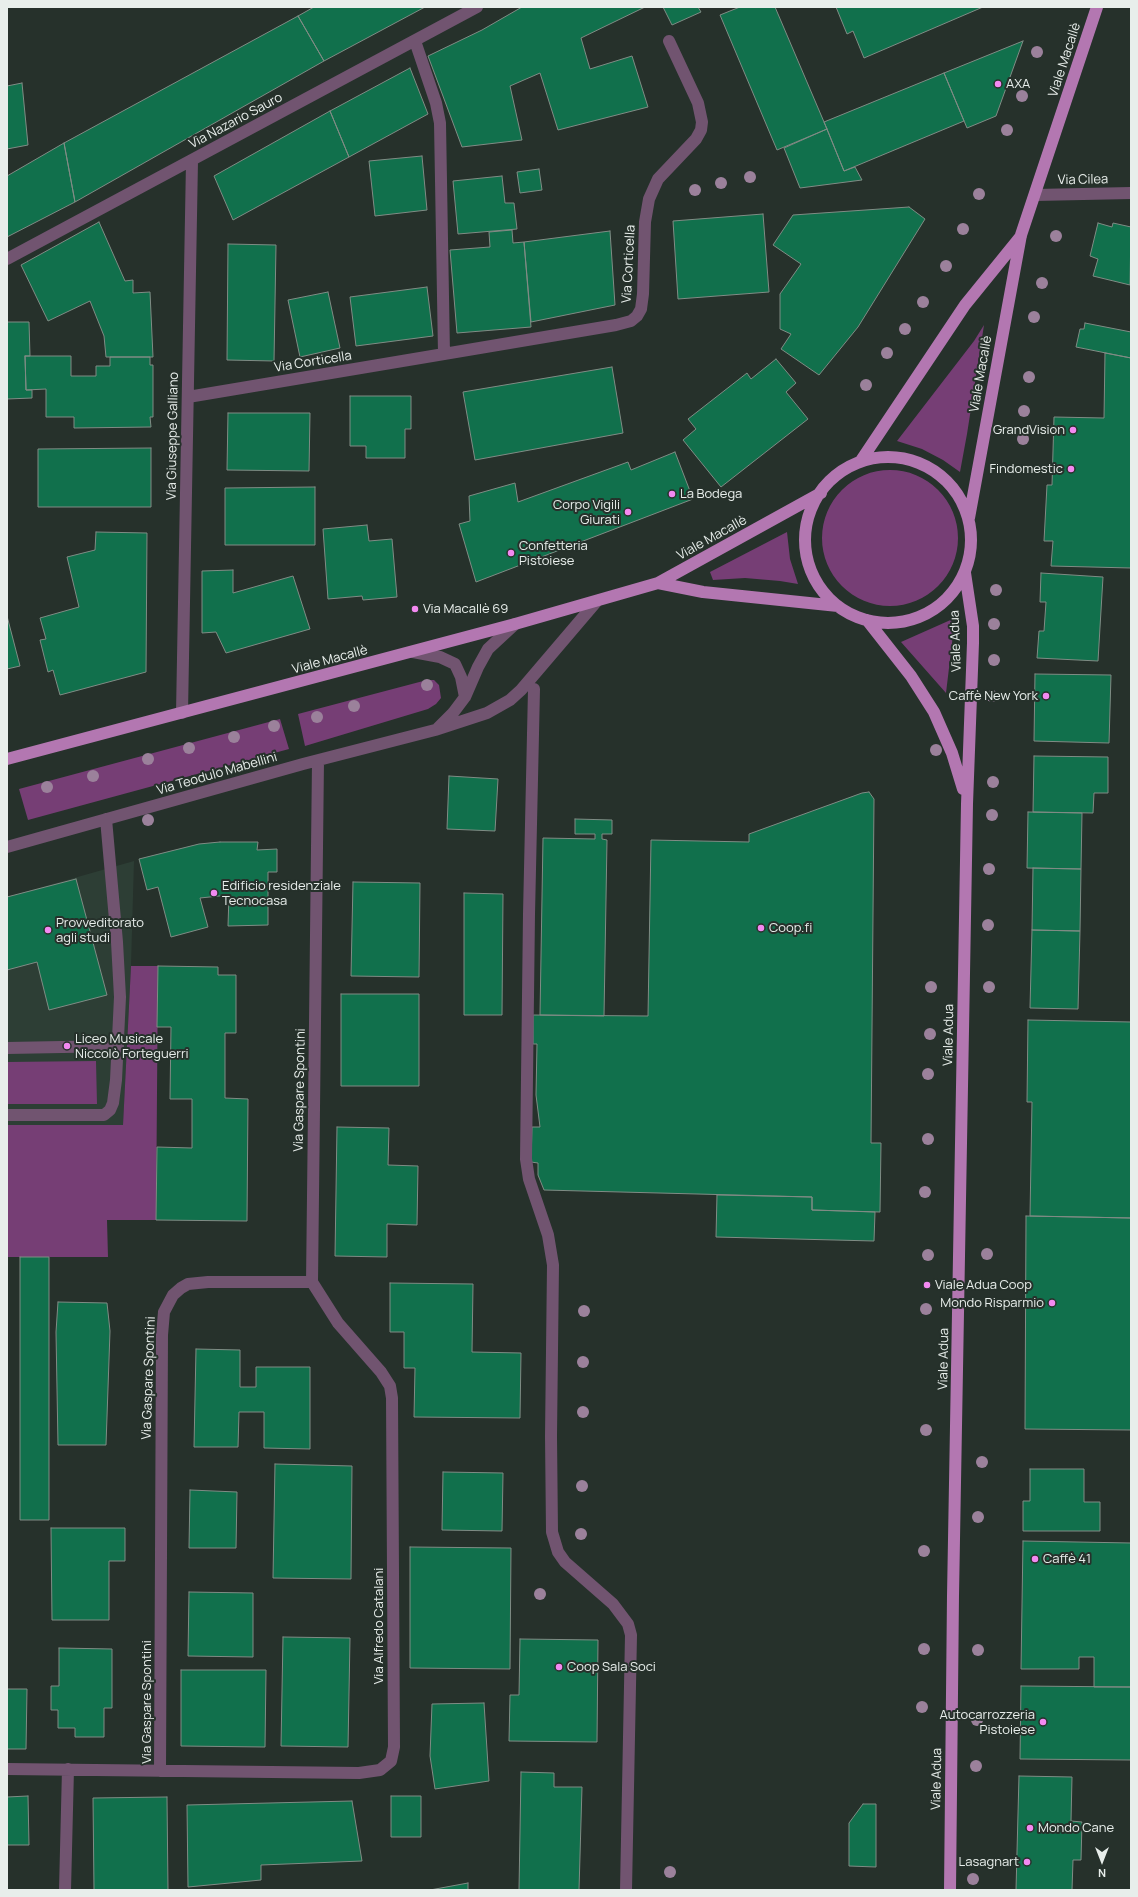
<!DOCTYPE html>
<meta charset="utf-8">
<style>
body{margin:0}
#map{position:relative;width:1138px;height:1897px;overflow:hidden;background:#26312b;font-family:Manrope,sans-serif}
canvas{display:block}
.frame{position:absolute;inset:0;border:8px solid #e8eeeb;pointer-events:none}
.north{position:absolute;left:1082px;top:1841px;width:40px;height:40px;-webkit-text-stroke:3px #26312b;paint-order:stroke;rotate:180deg;font-size:11px;font-weight:700;line-height:16px;text-align:center;color:#e8eeeb}
.north::after{content:'';display:block;margin:auto;width:14px;height:18px;background:#e8eeeb;clip-path:polygon(50% 0,100% 100%,50% 72%,0 100%)}
</style>
<div id="map">
<canvas width="1138" height="1897"></canvas>
<div class="frame"></div>
<div class="north">N</div>
</div>
<script>
const ctx = document.querySelector('canvas').getContext('2d');
ctx.lineJoin = 'round';
function fill(path, color) { ctx.fillStyle = color; ctx.fill(path, 'evenodd'); }
const shape = rows => new Path2D(rows.map(r => 'M' + r).join(''));
function strokePath(path, color, width, dash) { ctx.strokeStyle = color; ctx.lineWidth = width; ctx.lineCap = dash ? 'butt' : 'round'; ctx.setLineDash(dash || []); ctx.stroke(path); }
function write(font, color, halo, rows, align = 'center') {
  ctx.font = font + ' Manrope,sans-serif'; ctx.lineWidth = 4; ctx.setLineDash([]); ctx.textBaseline = 'middle'; ctx.strokeStyle = halo; ctx.fillStyle = color; for (const [text, x, y, turn = 0] of rows) {
    ctx.save(); ctx.translate(x, y); ctx.rotate((+turn || 0) * Math.PI / 180); ctx.textAlign = isNaN(turn) ? turn : align; if (halo) ctx.strokeText(text, 0, 0); ctx.fillText(text, 0, 0); ctx.restore();
  }
}
fill(shape([
 [134,861,131,966,123,1126,7,1125,7,897]
]), '#2d3e35');
fill(shape([
 [984,325,967,434,960,472,943,460,922,449,897,441,974,341],
 '822 538a68 68 0 1 1 136 0a68 68 0 1 1-136 0Z',
 [787,532,790,559,798,584,780,581,745,578,713,580,710,572],
 [955,618,946,693,901,642],
 [427,680,434,680,439,685,441,698,436,704,428,709,305,746,298,714],
 [280,719,289,749,28,820,19,789],
 [131,966,158,966,156,1220,107,1220,108,1257,7,1257,7,1125,123,1125],
 [96,1061,97,1104,7,1104,7,1062]
]), '#763e75');
const building = shape([
 [314,7,425,7,324,61,298,16,314,7],
 [522,7,645,7,581,38,590,69,632,56,648,107,558,130,540,73,510,86,522,140,462,147,428,56,482,30,522,7],
 [663,7,698,7,701,12,672,25,663,7],
 [740,7,775,7,827,129,777,150,720,15,740,7],
 [836,7,983,7,864,58,853,31,847,34,836,7],
 [298,16,324,61,75,202,64,143,298,16],
 [1023,41,996,116,967,128,944,73,1023,41],
 [410,68,428,114,349,157,330,111,410,68],
 [944,73,964,121,844,171,824,122,944,73],
 [22,83,28,145,7,149,7,86,22,83],
 [330,111,349,157,233,220,214,176,330,111],
 [827,129,844,171,855,167,862,180,800,188,784,148,827,129],
 [64,143,75,202,7,237,7,176,64,143],
 [422,156,427,210,375,216,369,161,422,156],
 [539,169,542,190,520,193,517,172,539,169],
 [502,176,505,203,514,203,517,229,458,234,453,181,502,176],
 [909,207,925,219,858,327,819,375,781,349,791,334,780,329,780,294,801,264,773,245,793,215,909,207],
 [763,214,769,292,678,299,673,221,763,214],
 [99,222,125,281,133,280,133,293,150,292,153,357,106,357,104,336,90,301,48,321,21,265,99,222],
 [1098,223,1112,227,1113,223,1131,227,1130,285,1093,276,1098,259,1090,256,1098,223],
 [512,230,513,243,524,242,531,327,457,333,450,250,490,247,489,232,512,230],
 [610,231,615,305,531,322,524,242,610,231],
 [228,244,276,245,274,361,227,360,228,244],
 [427,287,433,336,356,346,350,297,427,287],
 [328,292,340,348,300,357,288,300,328,292],
 [7,322,29,322,30,356,25,356,26,390,32,390,32,398,7,399,7,322],
 [1085,323,1131,332,1131,358,1076,347,1080,329,1084,329,1085,323],
 [1105,353,1131,358,1131,568,1051,566,1053,541,1044,541,1047,485,1052,485,1054,417,1104,418,1105,353],
 [25,356,71,356,71,376,96,376,96,366,110,366,110,357,150,357,150,365,153,365,153,417,150,417,151,427,74,428,74,417,46,417,46,389,26,390,25,356],
 [776,359,796,383,786,392,808,419,721,487,683,440,696,429,688,419,747,373,751,379,776,359],
 [612,367,623,433,475,460,463,392,612,367],
 [350,396,411,396,411,429,405,429,405,458,366,458,366,446,350,446,350,396],
 [228,413,310,413,309,471,227,470,228,413],
 [151,448,151,507,38,507,38,449,151,448],
 [675,452,693,499,476,582,459,524,470,521,469,496,515,483,518,502,628,462,631,470,675,452],
 [315,487,315,545,225,545,225,488,315,487],
 [367,525,369,541,392,539,397,597,363,600,362,596,328,599,323,529,367,525],
 [96,532,147,533,146,672,60,695,53,670,48,672,40,640,46,639,40,618,79,607,67,557,95,550,96,532],
 [233,570,233,593,293,576,310,629,226,653,216,632,202,633,202,571,233,570],
 [1041,573,1103,577,1098,661,1037,658,1039,631,1044,631,1046,602,1040,602,1041,573],
 [7,616,20,666,7,669,7,616],
 [1035,674,1111,675,1109,743,1034,741,1035,674],
 [1034,756,1108,757,1108,793,1094,793,1093,813,1033,812,1034,756],
 [449,776,498,779,495,831,447,829,449,776],
 [869,792,874,799,871,1143,881,1143,880,1212,812,1210,812,1197,544,1190,538,1175,538,1163,531,1162,532,1127,540,1127,536,1095,537,1044,533,1044,533,1015,648,1016,651,840,749,842,749,834,862,793,869,792],
 [1028,812,1082,813,1081,869,1027,868,1028,812],
 [575,819,612,820,612,834,602,834,602,839,607,840,604,1016,540,1015,543,838,595,839,595,834,575,834,575,819],
 [220,842,258,842,257,850,277,849,277,872,268,872,268,925,228,926,229,895,200,898,208,927,171,937,158,887,147,890,139,859,199,844,220,842],
 [1033,868,1081,869,1080,931,1032,930,1033,868],
 [76,879,107,995,49,1010,37,962,7,970,7,897,76,879],
 [353,882,420,883,419,977,351,976,353,882],
 [464,893,503,894,502,1015,464,1015,464,893],
 [1032,930,1080,931,1078,1009,1030,1008,1032,930],
 [158,966,218,967,218,975,236,975,236,1033,225,1033,225,1098,248,1099,247,1221,156,1220,157,1147,192,1148,192,1099,170,1099,171,1027,157,1027,158,966],
 [341,994,419,994,419,1086,341,1086,341,994],
 [1028,1020,1131,1022,1131,1218,1030,1216,1032,1102,1027,1102,1028,1020],
 [337,1127,389,1128,388,1165,418,1166,417,1225,387,1224,387,1257,335,1256,337,1127],
 [717,1195,812,1197,812,1210,875,1212,874,1241,716,1237,717,1195],
 [1026,1216,1131,1218,1131,1430,1025,1429,1026,1216],
 [20,1257,49,1257,49,1520,20,1520,20,1257],
 [390,1283,473,1284,472,1352,521,1353,520,1418,414,1417,415,1368,404,1368,404,1332,390,1332,390,1283],
 [58,1302,107,1303,110,1331,106,1445,58,1445,56,1332,58,1302],
 [196,1349,240,1350,240,1387,256,1387,256,1367,310,1367,310,1449,264,1448,264,1412,239,1412,238,1447,194,1447,196,1349],
 [275,1464,352,1466,351,1579,273,1578,275,1464],
 [1030,1469,1084,1469,1084,1502,1100,1502,1100,1531,1023,1531,1023,1501,1030,1501,1030,1469],
 [443,1472,503,1473,502,1531,442,1530,443,1472],
 [190,1490,237,1492,236,1548,189,1548,190,1490],
 [51,1528,125,1528,125,1561,109,1561,109,1620,52,1620,51,1528],
 [1023,1541,1131,1543,1131,1687,1094,1687,1094,1657,1079,1657,1079,1669,1021,1669,1023,1541],
 [410,1547,511,1548,510,1669,410,1668,410,1547],
 [189,1592,253,1593,253,1657,188,1656,189,1592],
 [283,1637,350,1638,348,1747,281,1746,283,1637],
 [520,1639,598,1640,597,1742,509,1741,510,1695,519,1695,520,1639],
 [59,1648,112,1649,112,1708,104,1708,104,1737,75,1737,75,1728,58,1728,58,1710,51,1710,51,1686,59,1686,59,1648],
 [181,1670,266,1670,265,1747,181,1746,181,1670],
 [1021,1686,1131,1687,1131,1760,1020,1759,1021,1686],
 [7,1689,27,1689,26,1749,7,1749,7,1689],
 [484,1703,489,1781,435,1789,430,1756,432,1704,484,1703],
 [521,1772,554,1773,554,1787,582,1787,579,1890,519,1890,521,1772],
 [1019,1776,1072,1777,1071,1821,1082,1822,1081,1860,1073,1860,1072,1890,1016,1890,1019,1776],
 [28,1796,29,1845,7,1845,7,1797,28,1796],
 [391,1796,421,1796,421,1837,391,1837,391,1796],
 [167,1797,168,1890,94,1890,93,1798,167,1797],
 [352,1801,362,1861,261,1865,261,1880,188,1887,187,1805,352,1801],
 [863,1804,876,1804,876,1867,849,1866,849,1823,863,1804],
 [468,1883,468,1890,430,1890,468,1883]
]);
fill(building, '#11704c');
strokePath(building, '#808c85', 1);
strokePath(shape([
 [1035,195,1131,193],
 [7,259,477,7],
 [444,354,616,325,631,321,637,316,641,309,643,294,645,222,649,199,658,179,696,139,701,130,702,122,698,103,669,41],
 [188,397,444,354,440,123,436,103,415,41],
 [413,652,440,657,455,664,461,677,465,697],
 [534,689,529,914,526,1159,529,1179,548,1235,553,1265,551,1436,552,1532,558,1552,565,1562,613,1604,628,1624,631,1635,626,1890],
 [182,713,192,161],
 [438,728,453,713,465,697,478,667,488,649,515,624],
 [7,847,303,764,435,730,487,713,510,700,521,690,596,602],
 [7,1048,118,1046],
 [7,1115,104,1115,110,1110,113,1103,116,1080,120,997,117,942,106,819],
 [7,1769,359,1773,380,1770,391,1761,394,1747,392,1398,390,1386,381,1372,338,1323,312,1282],
 [160,1771,162,1335,164,1312,173,1295,181,1288,188,1284,208,1282,312,1282,318,761],
 [65,1890,68,1769]
]), '#715470', 12);
strokePath(shape([
 '805 540a83 83 0 1 1 166 0a83 83 0 1 1-166 0Z',
 [860,462,965,305,1021,236],
 [969,518,1021,235,1097,7],
 [658,583,703,592,838,606],
 [867,620,911,676,934,712,952,753,963,789],
 [7,759,515,624,658,583,821,493],
 [950,1890,953,1595,967,804,973,643,973,626,965,573]
]), '#b377b1', 12);
ctx.fillStyle = '#9b819b';
for (const [x, y] of [
 [1037,52],
 [1022,96],
 [1007,130],
 [750,177],
 [721,183],
 [695,190],
 [979,194],
 [963,229],
 [1056,236],
 [946,266],
 [1042,283],
 [923,302],
 [1034,317],
 [905,329],
 [887,353],
 [1029,377],
 [866,385],
 [1024,411],
 [1023,439],
 [996,590],
 [994,624],
 [994,660],
 [427,685],
 [992,696],
 [354,706],
 [317,717],
 [274,726],
 [234,737],
 [189,748],
 [936,750],
 [148,759],
 [93,776],
 [993,782],
 [47,787],
 [992,815],
 [148,820],
 [989,869],
 [988,925],
 [931,987],
 [989,987],
 [930,1034],
 [928,1074],
 [928,1139],
 [925,1192],
 [987,1254],
 [928,1255],
 [926,1309],
 [584,1311],
 [583,1362],
 [583,1412],
 [926,1430],
 [982,1462],
 [582,1486],
 [978,1517],
 [581,1534],
 [924,1551],
 [540,1594],
 [924,1649],
 [978,1650],
 [922,1707],
 [977,1720],
 [976,1766],
 [670,1872],
 [973,1879]
]) { ctx.beginPath(); ctx.arc(x, y, 6, 0, 2 * Math.PI); ctx.fill(); }
for (const [x, y, r, color] of [
 [998,84,4,"#f389f1"],
 [1073,430,4,"#f389f1"],
 [1071,469,4,"#f389f1"],
 [672,494,4,"#f389f1"],
 [628,512,4,"#f389f1"],
 [511,553,4,"#f389f1"],
 [415,609,4,"#f389f1"],
 [1046,696,4,"#f389f1"],
 [214,893,4,"#f389f1"],
 [761,928,4,"#f389f1"],
 [48,930,4,"#f389f1"],
 [67,1046,4,"#f389f1"],
 [927,1285,4,"#f389f1"],
 [1052,1303,4,"#f389f1"],
 [1035,1559,4,"#f389f1"],
 [559,1667,4,"#f389f1"],
 [1043,1722,4,"#f389f1"],
 [1030,1828,4,"#f389f1"],
 [1027,1862,4,"#f389f1"]
]) { const dot = new Path2D(); dot.arc(x, y, r, 0, 2 * Math.PI); ctx.fillStyle = color; ctx.fill(dot); strokePath(dot, '#26312b', 1.5); }
write('13px', '#e8eeeb', '#26312b', [
 ["Viale Macallè",1065,60,-72],
 ["Via Nazario Sauro",236,121,-28],
 ["Via Cilea",1083,180,-1],
 ["Via Corticella",629,264,-87],
 ["Via Corticella",313,362,-9],
 ["Viale Macallè",981,374,-80],
 ["Via Giuseppe Galliano",173,436,-89],
 ["Viale Macallè",712,538,-29],
 ["Viale Adua",956,641,-92],
 ["Viale Macallè",330,660,-15],
 ["Via Teodulo Mabellini",217,774,-16],
 ["Viale Adua",949,1035,-89],
 ["Via Gaspare Spontini",300,1090,-89],
 ["Viale Adua",944,1359,-89],
 ["Via Gaspare Spontini",149,1378,-88],
 ["Via Alfredo Catalani",379,1626,-90],
 ["Via Gaspare Spontini",147,1702,-90],
 ["Viale Adua",937,1779,-89]
]);
write('13px', '#e8eeeb', '#26312b', [
 ["AXA",1006,84],
 ["GrandVision",1065,430,"right"],
 ["Findomestic",1063,469,"right"],
 ["La Bodega",680,494],
 ["Corpo Vigili",620,505,"right"],
 ["Giurati",620,520,"right"],
 ["Confetteria",519,546],
 ["Pistoiese",519,561],
 ["Via Macallè 69",423,609],
 ["Caffè New York",1038,696,"right"],
 ["Edificio residenziale",222,886],
 ["Tecnocasa",222,901],
 ["Provveditorato",56,923],
 ["agli studi",56,938],
 ["Coop.fi",769,928],
 ["Liceo Musicale",75,1039],
 ["Niccolò Forteguerri",75,1054],
 ["Viale Adua Coop",935,1285],
 ["Mondo Risparmio",1044,1303,"right"],
 ["Caffè 41",1043,1559],
 ["Coop Sala Soci",567,1667],
 ["Autocarrozzeria",1035,1715,"right"],
 ["Pistoiese",1035,1730,"right"],
 ["Mondo Cane",1038,1828],
 ["Lasagnart",1019,1862,"right"]
], 'left');
</script>
